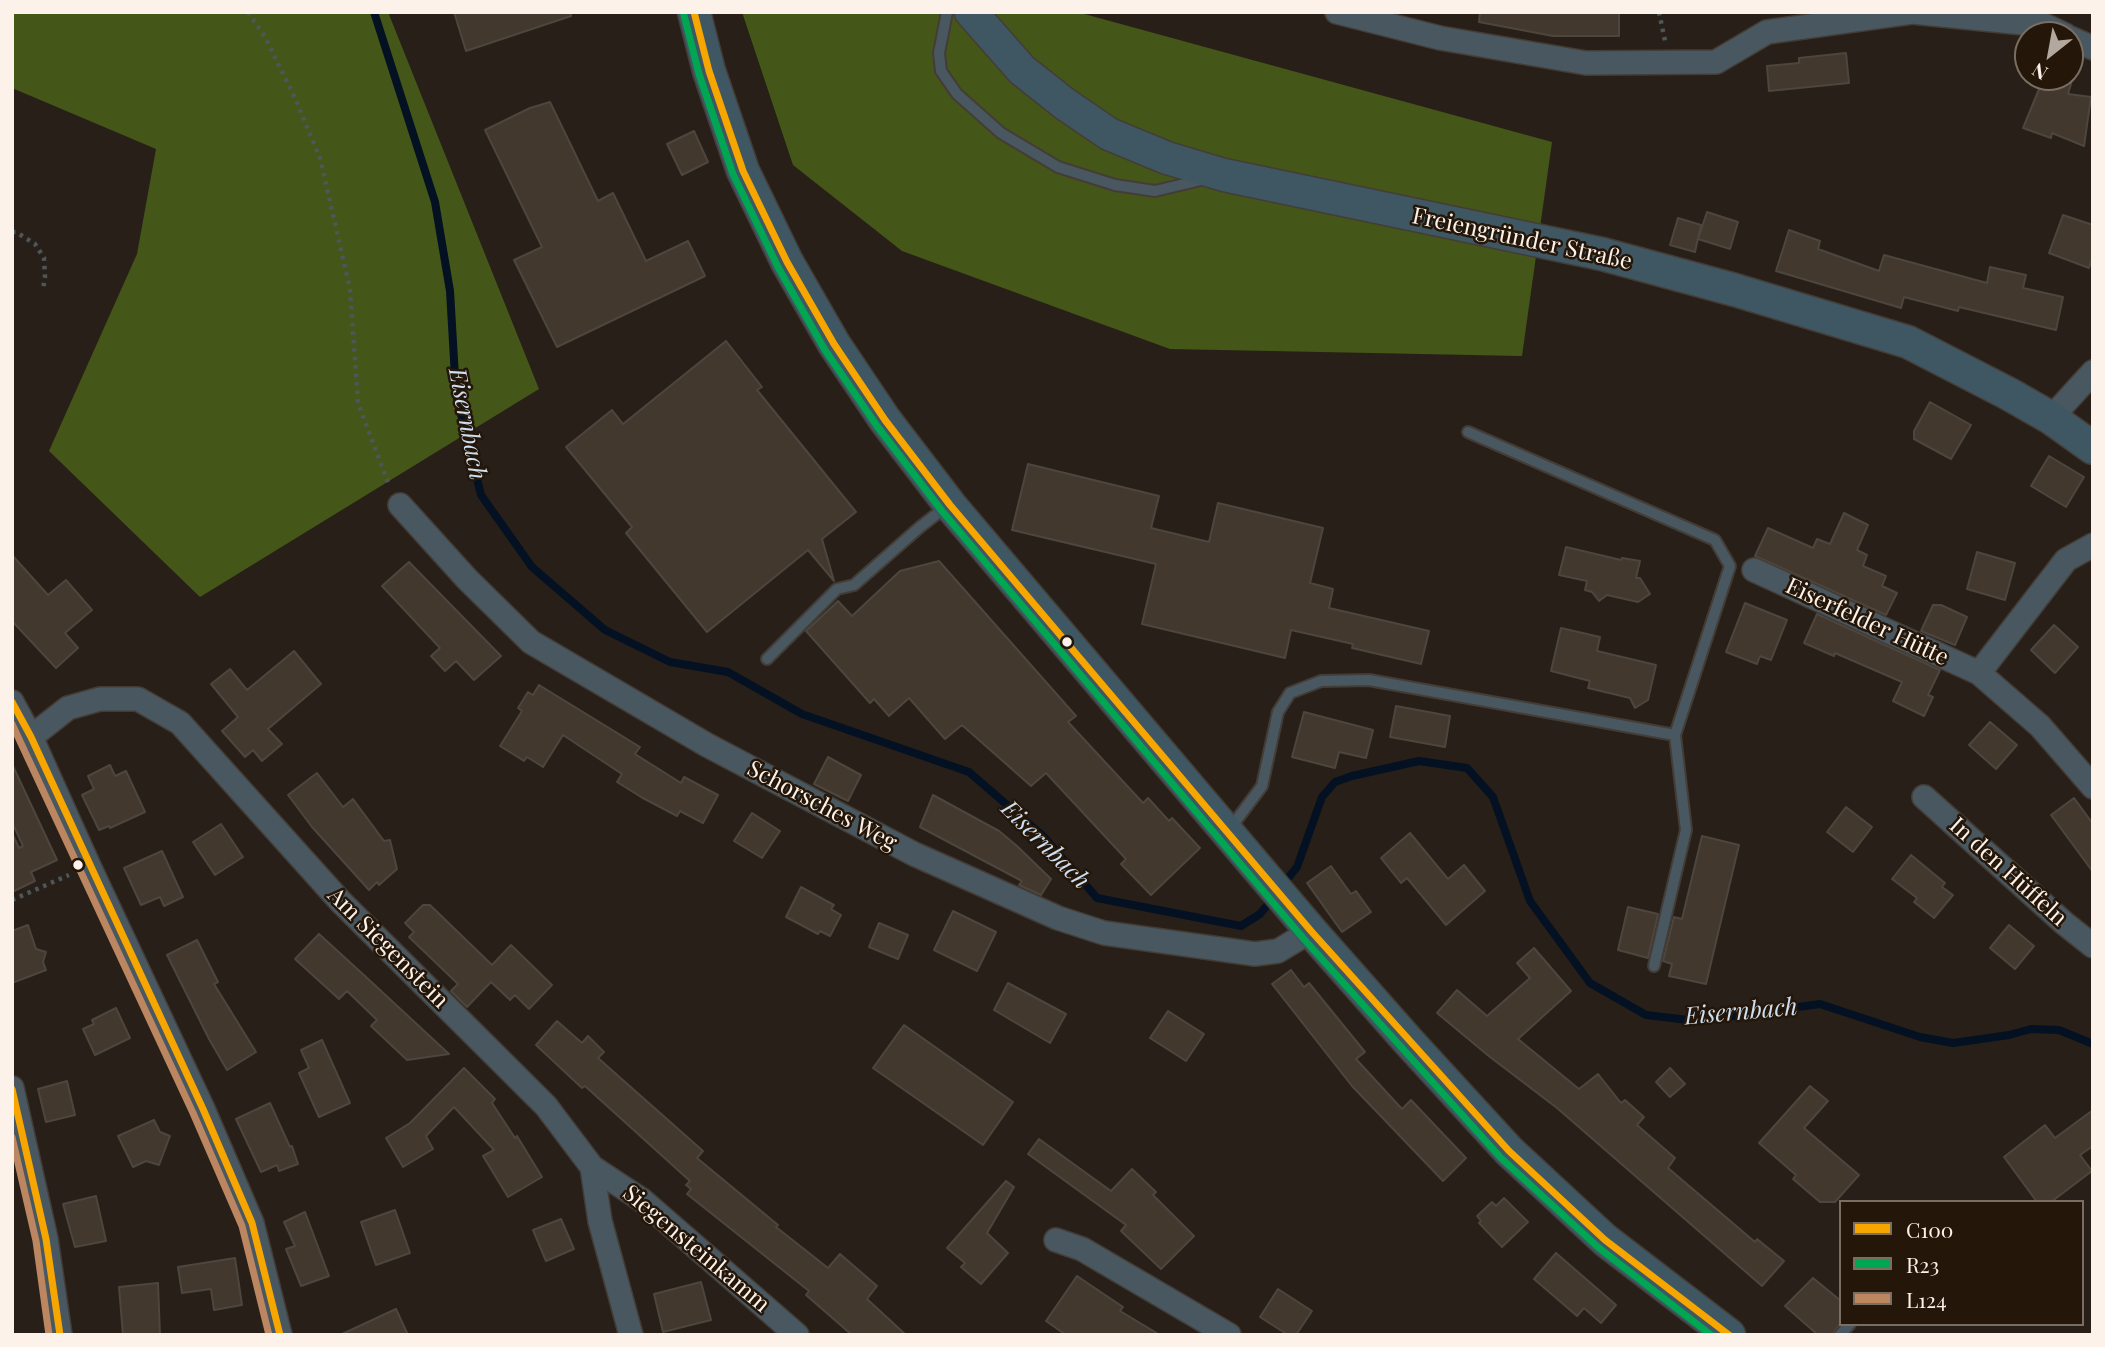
<!DOCTYPE html>
<meta charset="utf-8">
<style>
body{margin:0}
#map{position:relative;width:2105px;height:1347px;overflow:hidden;background:#282018;font-family:"Playfair Display",serif}
canvas{display:block}
.frame{position:absolute;inset:0;border:14px solid #fcf2e9;pointer-events:none}
.legend{position:absolute;left:1839px;top:1200px;width:245px;height:126px;box-sizing:border-box;background:#241609;border:2px solid #7a6e63;margin:0;padding:9px 12px;list-style:none;font-size:21px;color:#fcf2e9}
.legend li{display:flex;align-items:center;gap:14px;height:35px}
.legend b{width:35px;border:2px solid #7a6e63}
.north{position:absolute;left:2014px;top:21px;width:70px;height:70px;box-sizing:border-box;background:#241609;border:2px solid #7a6e63;border-radius:50%;rotate:211deg;font-size:19px;font-weight:700;line-height:28px;text-align:center;color:#fcf2e9}
.north::after{content:'';display:block;margin:auto;width:24px;height:32px;background:#b2a8a0;clip-path:polygon(50% 0,100% 100%,50% 72%,0 100%)}
</style>
<div id="map">
<canvas width="2105" height="1347"></canvas>
<div class="frame"></div>
<ul class="legend">
<li><b style="height:9px;background:#f7a600"></b>C100</li>
<li><b style="height:9px;background:#00a651"></b>R23</li>
<li><b style="height:9px;background:#bb8660"></b>L124</li>
</ul>
<div class="north">N</div>
</div>
<script>
const ctx = document.querySelector('canvas').getContext('2d');
ctx.lineJoin = 'round';
function fill(path, color) { ctx.fillStyle = color; ctx.fill(path, 'evenodd'); }
const shape = rows => new Path2D(rows.map(r => 'M' + r).join(''));
function strokePath(path, color, width, dash) { ctx.strokeStyle = color; ctx.lineWidth = width; ctx.lineCap = dash ? 'butt' : 'round'; ctx.setLineDash(dash || []); ctx.stroke(path); }
function write(font, color, halo, rows, align = 'center') {
  ctx.font = font + ' "Playfair Display",serif'; ctx.lineWidth = 5; ctx.setLineDash([]); ctx.textBaseline = 'middle'; ctx.strokeStyle = halo; ctx.fillStyle = color; for (const [text, x, y, turn = 0] of rows) {
    ctx.save(); ctx.translate(x, y); ctx.rotate((+turn || 0) * Math.PI / 180); ctx.textAlign = isNaN(turn) ? turn : align; if (halo) ctx.strokeText(text, 0, 0); ctx.fillText(text, 0, 0); ctx.restore();
  }
}
fill(shape([
 [12,12,388,12,539,389,200,597,49,451,137,254,156,149,12,88],
 [742,12,1077,12,1552,142,1522,356,1170,349,902,251,793,165]
]), '#455619');
strokePath(shape([
 [374,12,435,202,450,291,456,394,481,495,532,567,605,630,670,662,728,672,802,714,969,772,1043,836,1097,898,1241,926,1260,914,1274,897],
 [1281,887,1297,867,1322,797,1335,782,1352,776,1419,761,1467,768,1493,797,1530,901,1590,983,1646,1015,1697,1021,1820,1004,1920,1037,1953,1043,2009,1035,2031,1029,2059,1030,2093,1044]
]), '#041122', 8);
const building = shape([
 [454,12,570,12,571,16,466,51,454,12],
 [1480,12,1619,12,1619,36,1553,36,1479,22,1480,12],
 [1846,53,1849,83,1769,91,1767,66,1799,63,1799,58,1846,53],
 [2044,77,2073,77,2068,94,2091,97,2084,146,2052,133,2051,138,2023,128,2044,77],
 [550,102,598,201,613,193,646,261,688,241,705,276,557,347,514,260,542,247,485,130,530,108,550,102],
 [694,131,708,162,682,175,667,144,694,131],
 [1707,212,1738,222,1730,249,1698,239,1707,212],
 [2063,215,2093,225,2093,256,2089,268,2049,253,2063,215],
 [1678,218,1701,225,1695,252,1670,245,1678,218],
 [1789,230,1820,241,1818,249,1879,271,1884,255,1987,283,1990,267,2026,275,2023,288,2063,297,2056,330,1959,307,1958,311,1904,297,1901,308,1776,271,1789,230],
 [726,341,762,387,757,390,856,512,822,539,834,581,808,550,707,632,626,533,632,527,566,447,612,410,623,424,726,341],
 [1930,402,1971,425,1951,459,1914,439,1914,431,1930,402],
 [2049,456,2084,477,2066,507,2031,486,2049,456],
 [1028,464,1159,496,1151,528,1209,542,1218,503,1323,528,1310,583,1333,589,1329,608,1429,631,1421,664,1352,648,1353,644,1291,630,1285,658,1142,624,1156,564,1012,530,1028,464],
 [1844,513,1868,525,1857,550,1867,555,1863,566,1886,576,1882,586,1897,593,1886,615,1755,556,1768,528,1813,548,1817,539,1830,544,1844,513],
 [1566,547,1621,560,1622,558,1640,561,1636,578,1640,578,1650,594,1638,602,1607,595,1599,601,1592,592,1585,590,1587,581,1559,575,1566,547],
 [1977,552,2015,563,2005,600,1967,589,1977,552],
 [12,555,48,595,66,580,92,610,65,633,78,648,56,668,12,621,12,555],
 [939,561,1076,716,1068,722,1143,803,1148,798,1169,821,1172,818,1200,848,1151,895,1121,864,1126,859,1046,773,1031,786,962,725,945,739,909,698,889,716,874,699,870,703,806,631,838,601,852,616,900,571,939,561],
 [409,562,501,656,474,680,456,661,445,671,431,656,440,648,382,586,409,562],
 [1745,603,1787,620,1771,660,1760,656,1757,664,1726,652,1745,603],
 [1933,605,1941,605,1967,617,1955,645,1921,631,1933,605],
 [1817,614,1940,670,1928,695,1933,697,1924,716,1893,701,1902,682,1835,653,1834,656,1804,643,1817,614],
 [2054,625,2078,647,2055,673,2031,650,2054,625],
 [1561,628,1600,637,1597,651,1656,665,1648,700,1635,708,1630,698,1588,688,1590,681,1551,671,1561,628],
 [294,651,321,684,268,729,282,744,262,761,253,750,245,757,222,731,238,717,211,684,230,669,247,690,294,651],
 [539,685,640,747,635,754,681,783,684,777,718,795,703,823,680,811,677,816,641,797,617,782,622,774,563,735,543,767,527,757,524,761,500,746,522,711,518,708,528,692,533,695,539,685],
 [1396,706,1450,716,1445,747,1390,737,1396,706],
 [1304,712,1373,730,1366,758,1339,752,1335,768,1292,757,1304,712],
 [1990,722,2017,745,1996,769,1969,745,1990,722],
 [828,757,861,775,848,801,814,784,828,757],
 [12,764,57,860,31,872,35,881,12,892,12,833,19,848,23,846,12,822,12,764],
 [110,765,115,776,126,771,145,812,110,828,109,826,99,830,82,795,94,789,88,776,110,765],
 [317,773,343,807,353,799,384,841,390,840,397,869,379,885,377,882,369,890,312,827,288,795,317,773],
 [933,795,999,831,1017,846,1051,879,1041,895,1019,885,1022,881,920,827,933,795],
 [2074,798,2093,824,2093,872,2051,815,2074,798],
 [1846,807,1872,827,1853,852,1827,832,1846,807],
 [752,813,780,831,762,858,734,841,752,813],
 [221,824,243,857,215,875,193,842,221,824],
 [1410,833,1448,879,1464,865,1485,891,1446,925,1407,878,1401,883,1381,858,1410,833],
 [1702,836,1739,845,1706,984,1669,976,1672,964,1663,961,1674,917,1682,919,1702,836],
 [162,851,183,897,164,906,160,897,141,905,124,868,162,851],
 [1911,855,1945,883,1942,887,1953,895,1934,918,1914,902,1917,898,1892,879,1911,855],
 [1331,866,1351,894,1356,891,1371,912,1342,932,1307,883,1331,866],
 [801,887,834,905,831,909,841,915,830,936,820,931,818,934,786,917,801,887],
 [423,905,430,905,492,965,511,945,552,985,529,1009,515,995,510,1000,491,982,467,1007,451,991,458,984,409,937,414,932,405,923,423,905],
 [1628,907,1658,914,1648,958,1618,950,1628,907],
 [953,911,996,932,977,971,934,950,953,911],
 [879,923,908,935,898,959,869,947,879,923],
 [28,925,36,949,46,952,43,962,46,970,12,983,12,931,28,925],
 [2009,925,2034,946,2015,969,1990,948,2009,925],
 [319,934,366,977,449,1054,407,1060,371,1026,377,1020,347,991,339,999,295,959,319,934],
 [197,940,218,982,214,984,256,1052,227,1070,209,1039,167,955,197,940],
 [1534,948,1571,991,1518,1039,1579,1089,1598,1074,1621,1103,1625,1100,1644,1117,1637,1125,1675,1158,1668,1168,1755,1242,1757,1239,1784,1261,1762,1286,1557,1108,1490,1057,1437,1013,1457,990,1487,1016,1530,978,1517,963,1534,948],
 [1291,970,1304,987,1309,983,1365,1052,1356,1059,1402,1109,1411,1100,1466,1158,1443,1181,1352,1086,1272,984,1291,970],
 [1008,983,1066,1014,1050,1043,994,1010,1008,983],
 [116,1008,130,1038,95,1055,83,1029,94,1024,92,1020,116,1008],
 [1168,1011,1204,1034,1186,1061,1150,1038,1168,1011],
 [557,1021,582,1043,588,1036,604,1052,598,1058,703,1151,697,1158,778,1225,776,1227,828,1268,840,1254,877,1286,867,1299,906,1335,852,1335,806,1295,809,1291,687,1194,691,1189,686,1185,690,1181,585,1086,582,1088,536,1045,557,1021],
 [904,1025,1013,1102,983,1145,873,1068,904,1025],
 [322,1040,350,1103,319,1117,299,1073,309,1068,301,1050,322,1040],
 [464,1068,495,1099,492,1103,515,1138,517,1136,542,1177,508,1197,483,1156,494,1150,454,1107,426,1136,433,1149,403,1167,386,1138,410,1123,464,1068],
 [1670,1068,1685,1084,1670,1097,1656,1082,1670,1068],
 [67,1081,75,1115,46,1122,38,1089,67,1081],
 [1810,1086,1828,1101,1804,1128,1859,1175,1835,1202,1820,1202,1793,1179,1796,1175,1759,1143,1810,1086],
 [270,1103,290,1147,292,1146,298,1164,279,1171,277,1165,261,1172,236,1119,270,1103],
 [2093,1110,2093,1146,2080,1155,2092,1171,2051,1202,2037,1202,2004,1157,2045,1125,2055,1138,2093,1110],
 [154,1120,160,1132,170,1136,159,1165,146,1161,133,1167,118,1136,154,1120],
 [1039,1139,1111,1191,1132,1169,1156,1192,1153,1195,1194,1236,1161,1269,1121,1231,1126,1225,1028,1154,1039,1139],
 [1006,1181,1014,1187,987,1233,1008,1253,981,1284,961,1267,965,1263,947,1248,1006,1181],
 [96,1196,106,1241,75,1247,63,1204,96,1196],
 [1504,1198,1528,1222,1502,1247,1479,1223,1481,1221,1477,1216,1492,1202,1496,1206,1504,1198],
 [395,1210,410,1253,376,1265,361,1222,395,1210],
 [305,1212,329,1276,301,1286,286,1249,295,1246,284,1222,305,1212],
 [561,1219,574,1249,546,1261,533,1230,561,1219],
 [1556,1253,1616,1305,1601,1323,1584,1308,1577,1316,1534,1279,1556,1253],
 [235,1258,242,1305,214,1310,211,1289,182,1293,178,1267,235,1258],
 [1077,1276,1123,1307,1120,1311,1160,1335,1066,1335,1046,1321,1077,1276],
 [1813,1278,1841,1301,1841,1322,1832,1335,1818,1335,1785,1306,1813,1278],
 [701,1282,711,1320,663,1332,654,1294,701,1282],
 [158,1283,160,1335,123,1335,119,1287,158,1283],
 [1278,1289,1312,1311,1296,1335,1288,1335,1260,1317,1278,1289],
 [396,1309,408,1335,340,1335,396,1309]
]);
fill(building, '#43382d');
strokePath(building, '#4d463f', 2);
const service = shape([
 [947,12,939,53,941,71,957,94,1001,133,1058,167,1115,185,1155,191,1205,179],
 [767,659,837,589,854,585,920,527,947,506],
 [1229,830,1262,786,1278,712,1290,693,1321,681,1369,680,1675,735,1730,566,1715,540,1468,432],
 [1654,966,1686,830,1675,735],
 [1840,1335,1850,1324]
]);
const minor = shape([
 [1337,12,1440,38,1586,63,1716,62,1767,32,1912,12,2044,25,2065,35],
 [2070,38,2093,48],
 [2051,418,2093,372],
 [400,505,467,579,531,642,707,745,914,854,1058,918,1104,933,1255,954,1278,951,1311,931],
 [1754,570,1979,673,2040,726,2093,787],
 [1979,673,2066,560,2093,545],
 [12,702,31,737,89,866,203,1109,252,1223,280,1335],
 [31,737,68,708,100,699,138,699,180,723,340,901,546,1106,592,1167,600,1221,631,1335],
 [1924,797,2064,923,2093,946],
 [12,1088,46,1239,60,1335],
 [592,1167,642,1200,797,1335],
 [1056,1240,1082,1249,1229,1335]
]);
const secondary = shape([
 [694,12,709,71,743,171,787,262,834,344,885,420,950,505,1311,931,1409,1042,1509,1151,1605,1240,1729,1335],
 [971,12,1022,70,1065,104,1109,134,1167,158,1224,175,1602,254,1735,290,1908,342,2009,394,2051,418,2093,448]
]);
strokePath(service, '#443d37', 14);
strokePath(minor, '#443d37', 26);
strokePath(secondary, '#443d37', 35);
strokePath(shape([
 [248,12,265,37,295,98,320,158,350,289,358,403,389,485],
 [1659,12,1665,41],
 [12,232,16,232,35,244,44,258,45,277,43,289],
 [12,900,69,875]
]), '#4d5659', 4.5, [3.5, 5]);
strokePath(service, '#495860', 10);
strokePath(minor, '#495860', 23);
strokePath(secondary, '#3f5762', 32);
strokePath(shape([
 [694,12,709,71,743,171,787,262,834,344,885,420,950,505,1311,931,1509,1151,1605,1240,1729,1335],
 [12,702,31,737,203,1109,252,1223,280,1335],
 [12,1089,46,1239,60,1335]
]), '#f7a600', 7);
strokePath(shape([
 [684,15,699,74,733,174,778,267,825,350,877,426,942,511,1303,938,1501,1158,1599,1248,1711,1335]
]), '#00a651', 7);
strokePath(shape([
 [12,724,193,1113,242,1226,269,1335],
 [12,1137,36,1241,49,1335]
]), '#bb8660', 7);
for (const [x, y, r, color] of [
 [1067,642,6,"#fcf2e9"],
 [78,865,6,"#fcf2e9"]
]) { const dot = new Path2D(); dot.arc(x, y, r, 0, 2 * Math.PI); ctx.fillStyle = color; ctx.fill(dot); strokePath(dot, '#241609', 2.5); }
write('23px', '#fcf2e9', '#241609', [
 ["Freiengründer Straße",1522,239,12],
 ["Eiserfelder Hütte",1867,622,25],
 ["Schorsches Weg",822,806,28],
 ["In den Hüffeln",2008,872,42],
 ["Am Siegenstein",388,948,45],
 ["Siegensteinkamm",696,1249,40]
]);
write('italic 24px', '#cddff0', '#241609', [
 ["Eisernbach",467,424,79],
 ["Eisernbach",1045,845,45],
 ["Eisernbach",1741,1012,-5]
]);
</script>
